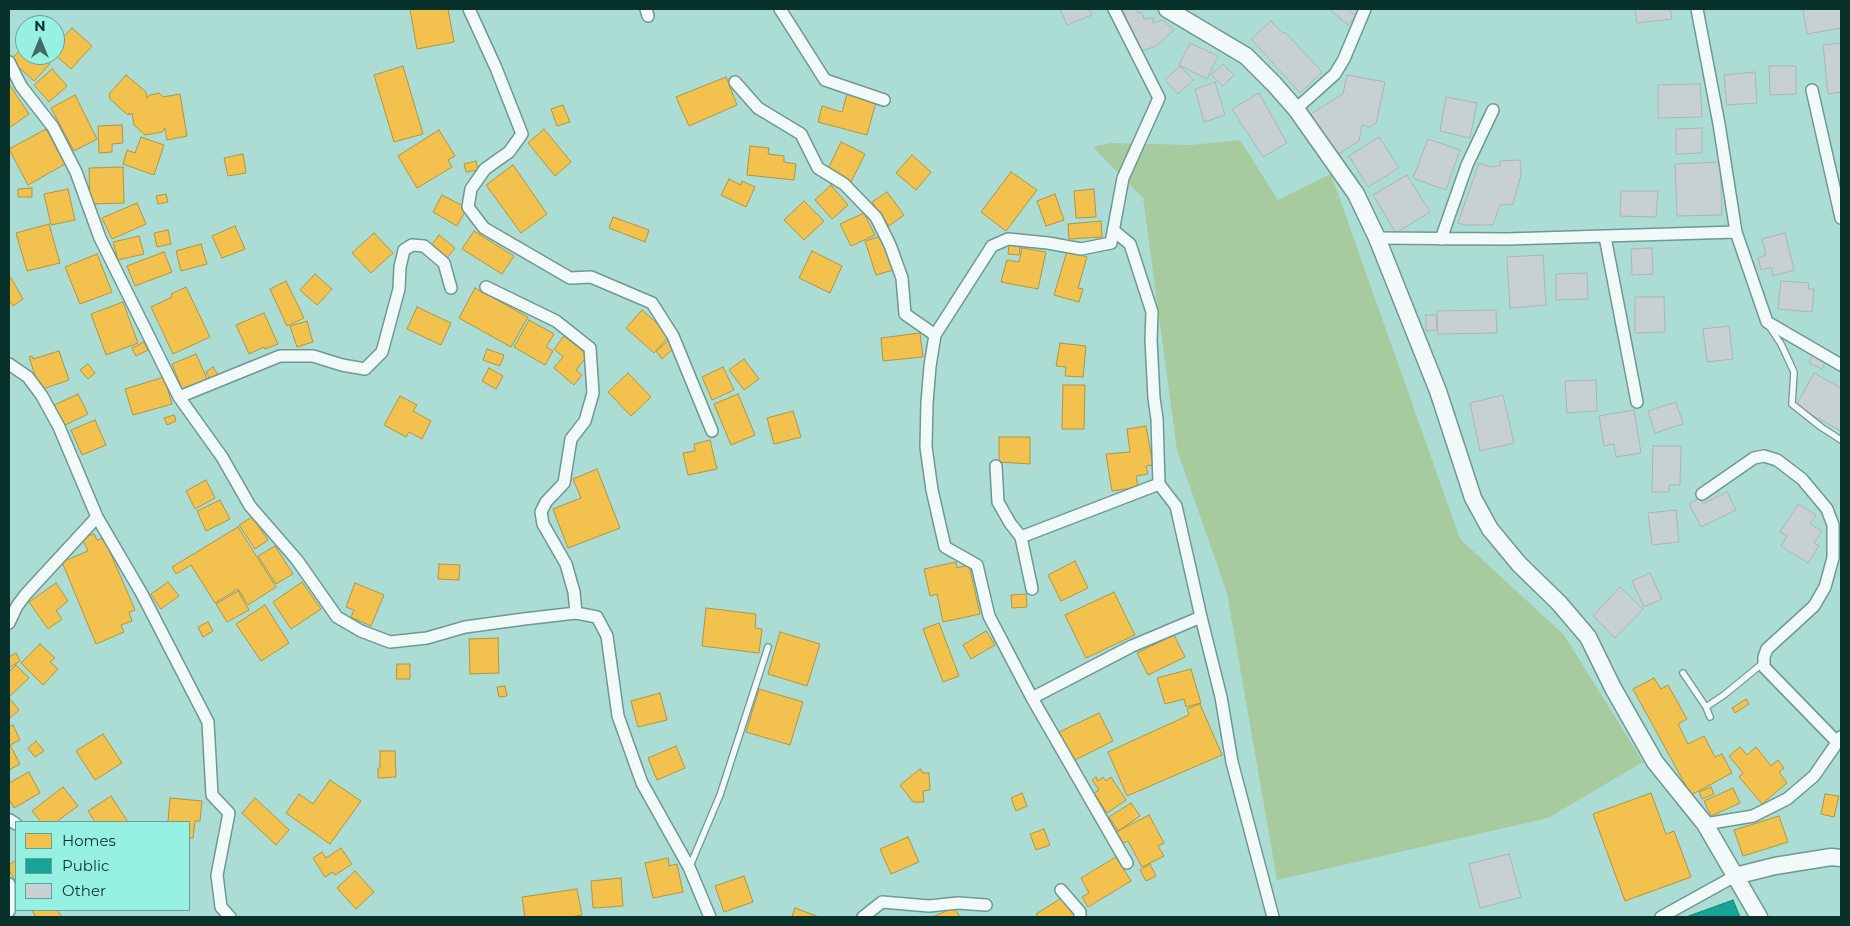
<!DOCTYPE html>
<style>
body{margin:0}
#map{position:relative;width:1850px;height:926px;overflow:hidden;background:#abddd5;font-family:Montserrat,sans-serif}
canvas{display:block}
.frame{position:absolute;inset:0;border:10px solid #09312c;pointer-events:none}
.legend{position:absolute;left:15px;top:821px;width:175px;height:90px;box-sizing:border-box;background:#97f1e3;border:1px solid #5ea49a;margin:0;padding:6px 9px;list-style:none;font-size:15px;color:#09312c}
.legend li{display:flex;align-items:center;gap:10px;height:25px}
.legend b{width:25px;border:1px solid #5ea49a}
.north{position:absolute;left:15px;top:15px;width:50px;height:50px;box-sizing:border-box;background:#97f1e3;border:1px solid #5ea49a;border-radius:50%;rotate:0deg;font-size:14px;font-weight:700;line-height:20px;text-align:center;color:#09312c}
.north::after{content:'';display:block;margin:auto;width:18px;height:22px;background:#426d67;clip-path:polygon(50% 0,100% 100%,50% 72%,0 100%)}
</style>
<div id="map">
<canvas width="1850" height="926"></canvas>
<div class="frame"></div>
<ul class="legend">
<li><b style="height:14px;background:#f2c14e"></b>Homes</li>
<li><b style="height:14px;background:#17a398"></b>Public</li>
<li><b style="height:14px;background:#c8d1d1"></b>Other</li>
</ul>
<div class="north">N</div>
</div>
<script>
const ctx = document.querySelector('canvas').getContext('2d');
ctx.lineJoin = 'round';
function fill(path, color) { ctx.fillStyle = color; ctx.fill(path, 'evenodd'); }
const shape = rows => new Path2D(rows.map(r => 'M' + r).join(''));
function strokePath(path, color, width, dash) { ctx.strokeStyle = color; ctx.lineWidth = width; ctx.lineCap = dash ? 'butt' : 'round'; ctx.setLineDash(dash || []); ctx.stroke(path); }
fill(shape([
 [1240,140,1278,200,1331,174,1460,539,1564,635,1643,762,1548,818,1277,880,1227,593,1177,450,1143,198,1093,147,1111,143,1191,145]
]), '#a7ca9f');
const homes = shape([
 [410,9,448,9,454,42,417,49,410,9],
 [72,28,92,46,71,69,55,55,55,46,72,28],
 [25,44,25,55,40,55,50,64,34,81,11,60,25,44],
 [403,66,423,134,394,142,374,75,403,66],
 [52,69,67,86,49,102,34,85,52,69],
 [126,75,146,92,147,98,150,95,159,93,163,97,180,94,187,136,167,140,165,128,162,132,145,135,134,125,132,113,130,115,129,113,128,115,110,99,109,94,126,75],
 [726,77,737,105,689,126,676,97,726,77],
 [9,84,29,114,9,128,9,84],
 [847,94,876,102,867,135,818,122,822,106,842,112,847,94],
 [75,95,97,139,74,151,51,108,75,95],
 [563,105,570,122,557,126,551,109,563,105],
 [122,125,123,143,112,144,112,152,99,153,98,126,122,125],
 [46,129,65,164,28,185,9,149,46,129],
 [544,129,571,162,555,176,528,143,544,129],
 [439,130,455,156,448,160,452,167,417,188,398,156,439,130],
 [141,137,164,145,154,175,123,164,127,150,135,153,141,137],
 [841,142,865,154,851,182,827,171,841,142],
 [750,146,769,148,768,154,784,156,784,162,796,164,794,180,747,175,750,146],
 [243,154,246,173,228,176,224,158,243,154],
 [912,155,931,172,916,190,896,173,912,155],
 [476,161,478,170,466,172,464,164,476,161],
 [513,165,547,214,521,233,486,185,513,165],
 [123,167,124,203,90,204,89,168,123,167],
 [1011,172,1037,190,1006,231,981,212,1011,172],
 [729,179,741,185,742,181,755,187,746,207,721,195,729,179],
 [831,185,848,205,832,219,815,200,831,185],
 [32,188,32,197,18,197,18,189,32,188],
 [68,189,75,220,51,225,44,194,68,189],
 [1094,189,1096,217,1076,218,1074,191,1094,189],
 [887,192,904,215,889,226,872,202,887,192],
 [166,194,168,202,158,204,156,196,166,194],
 [1055,194,1064,220,1046,226,1037,201,1055,194],
 [442,195,467,208,457,226,433,212,442,195],
 [804,201,824,221,804,240,784,220,804,201],
 [137,203,146,224,112,239,102,218,137,203],
 [864,213,875,235,851,246,840,224,864,213],
 [613,217,649,230,645,242,609,228,613,217],
 [1101,221,1102,237,1069,239,1068,224,1101,221],
 [49,224,60,263,27,271,16,233,49,224],
 [235,226,245,249,222,258,212,236,235,226],
 [168,230,171,244,157,247,154,233,168,230],
 [474,231,514,256,502,274,462,249,474,231],
 [374,233,393,253,371,273,352,253,374,233],
 [439,235,455,248,447,258,431,246,439,235],
 [139,236,144,254,118,260,113,242,139,236],
 [881,236,893,270,876,275,865,241,881,236],
 [201,244,207,264,181,271,176,251,201,244],
 [1009,245,1020,247,1019,255,1008,254,1009,245],
 [1022,248,1046,252,1038,289,1001,282,1007,260,1019,262,1022,248],
 [812,251,842,266,830,293,799,278,812,251],
 [1067,251,1087,257,1078,288,1083,289,1079,302,1054,295,1067,251],
 [164,252,172,272,135,286,127,266,164,252],
 [97,254,112,292,80,304,65,267,97,254],
 [315,274,332,289,317,305,300,290,315,274],
 [11,278,23,299,13,306,9,300,9,280,11,278],
 [286,281,304,318,287,326,270,289,286,281],
 [186,287,210,337,173,354,151,307,172,297,171,294,186,287],
 [475,288,528,317,511,347,459,318,475,288],
 [123,302,138,343,106,355,91,314,123,302],
 [417,307,451,323,441,345,407,329,417,307],
 [642,310,670,335,654,353,626,328,642,310],
 [264,313,278,344,265,349,264,347,249,354,236,325,264,313],
 [529,320,554,334,546,347,553,351,545,365,514,347,529,320],
 [307,321,313,342,297,347,290,326,307,321],
 [920,333,923,357,883,361,881,338,920,333],
 [564,336,588,355,576,370,582,375,574,385,554,368,563,357,554,349,564,336],
 [668,341,674,348,662,359,656,351,668,341],
 [144,342,148,350,136,356,132,348,144,342],
 [1060,343,1086,346,1083,377,1065,376,1066,367,1056,366,1060,343],
 [487,349,504,355,500,366,483,360,487,349],
 [59,351,69,380,40,390,29,357,32,356,33,359,59,351],
 [196,354,208,381,183,391,172,364,196,354],
 [744,359,759,379,744,390,729,370,744,359],
 [88,364,95,373,88,379,80,370,88,364],
 [213,367,218,375,210,379,206,372,213,367],
 [723,367,734,390,712,400,702,377,723,367],
 [489,368,503,376,496,389,482,381,489,368],
 [628,373,651,397,631,416,608,392,628,373],
 [164,377,172,404,133,415,125,389,164,377],
 [1063,385,1085,385,1084,429,1062,429,1063,385],
 [78,394,88,414,61,427,52,406,78,394],
 [738,394,755,435,731,445,714,404,738,394],
 [400,396,417,405,413,411,431,421,422,439,409,432,406,437,384,425,400,396],
 [793,411,801,437,774,444,767,418,793,411],
 [174,415,176,421,167,425,164,418,174,415],
 [95,420,106,445,82,455,71,430,95,420],
 [1146,426,1153,465,1146,466,1148,474,1136,476,1138,487,1112,491,1106,454,1130,452,1127,429,1146,426],
 [999,437,1030,437,1030,464,999,462,999,437],
 [710,440,717,469,688,475,683,453,695,451,694,444,710,440],
 [597,469,620,528,568,548,553,509,581,498,573,479,597,469],
 [206,480,215,498,195,509,186,491,206,480],
 [220,500,230,519,206,531,197,511,220,500],
 [252,517,268,540,255,549,239,525,252,517],
 [238,527,276,587,248,605,238,589,215,603,191,565,176,574,172,567,238,527],
 [94,534,97,540,104,538,135,610,129,612,132,621,121,625,124,632,96,644,62,562,88,551,82,538,94,534],
 [275,546,293,574,276,584,258,556,275,546],
 [1075,561,1088,588,1061,601,1048,575,1075,561],
 [956,562,957,568,969,565,980,614,943,622,937,594,930,596,924,569,956,562],
 [439,564,460,565,459,580,438,579,439,564],
 [168,582,179,596,161,609,151,594,168,582],
 [302,582,321,609,291,629,273,602,302,582],
 [56,583,68,601,56,611,62,619,48,629,29,602,56,583],
 [355,583,384,595,371,626,351,617,354,610,346,607,355,583],
 [238,591,249,610,227,622,216,604,238,591],
 [1114,592,1135,635,1086,658,1065,615,1114,592],
 [1026,594,1027,607,1012,608,1011,595,1026,594],
 [265,605,289,643,261,661,236,624,265,605],
 [706,608,756,614,755,628,762,629,759,653,702,646,706,608],
 [208,622,213,631,203,637,198,627,208,622],
 [939,623,959,676,943,682,923,629,939,623],
 [986,631,995,645,971,659,963,645,986,631],
 [780,632,820,644,807,686,768,674,780,632],
 [1174,635,1185,657,1148,675,1137,653,1174,635],
 [498,638,499,673,470,674,469,639,498,638],
 [40,644,55,658,50,662,58,669,43,685,21,663,40,644],
 [16,653,20,661,9,668,9,657,16,653],
 [397,664,410,664,410,679,396,679,397,664],
 [16,665,29,678,9,697,9,672,16,665],
 [1191,669,1201,703,1186,707,1184,699,1165,704,1157,678,1191,669],
 [1654,678,1661,689,1668,685,1687,719,1678,724,1688,744,1704,736,1715,757,1722,754,1732,773,1691,795,1633,689,1654,678],
 [505,686,507,696,499,697,497,687,505,686],
 [759,689,803,702,790,745,746,732,759,689],
 [660,693,667,720,638,727,631,701,660,693],
 [9,698,19,710,9,719,9,698],
 [1746,699,1749,704,1735,713,1732,708,1746,699],
 [1200,704,1222,755,1127,796,1108,752,1189,715,1187,709,1200,704],
 [1099,713,1113,741,1071,762,1057,733,1099,713],
 [13,725,20,740,10,745,20,764,9,770,9,727,13,725],
 [103,734,122,763,95,780,76,751,103,734],
 [36,741,44,751,35,757,28,748,36,741],
 [676,746,685,768,657,780,648,758,676,746],
 [1740,747,1747,755,1756,747,1771,766,1778,760,1784,768,1779,772,1787,783,1762,804,1739,777,1743,773,1729,756,1740,747],
 [380,751,395,751,396,777,378,778,378,768,380,768,380,751],
 [920,769,923,773,929,773,930,790,923,791,924,802,913,802,900,785,920,769],
 [29,772,40,793,14,808,9,799,9,783,29,772],
 [1096,777,1098,781,1103,777,1106,781,1111,777,1126,800,1107,813,1094,793,1099,790,1092,780,1096,777],
 [330,780,361,801,330,844,286,813,299,794,313,804,330,780],
 [63,787,78,806,56,822,41,822,32,811,63,787],
 [1711,787,1714,794,1702,799,1699,792,1711,787],
 [1733,788,1740,803,1711,816,1704,801,1733,788],
 [1022,793,1027,806,1016,811,1011,798,1022,793],
 [1651,793,1666,834,1674,831,1691,877,1625,901,1593,814,1651,793],
 [1825,794,1839,796,1834,817,1821,814,1825,794],
 [111,796,128,822,95,822,88,811,111,796],
 [170,798,202,801,200,821,195,821,193,838,189,838,189,822,168,822,170,798],
 [255,798,289,830,276,845,242,813,255,798],
 [1131,803,1140,816,1118,831,1109,817,1131,803],
 [1149,815,1164,843,1158,846,1164,856,1142,867,1128,841,1121,844,1114,833,1149,815],
 [1779,816,1788,842,1743,856,1734,830,1779,816],
 [1044,829,1050,845,1036,850,1030,834,1044,829],
 [908,837,919,862,891,874,880,849,908,837],
 [341,848,352,864,335,875,333,872,325,877,313,858,322,852,326,858,341,848],
 [1116,857,1131,881,1088,907,1082,897,1089,893,1081,878,1116,857],
 [668,858,669,866,677,864,683,892,653,898,645,863,668,858],
 [16,860,16,882,9,870,9,865,16,860],
 [1150,864,1156,876,1146,881,1140,870,1150,864],
 [355,871,374,892,356,909,337,888,355,871],
 [744,876,753,902,724,912,715,886,744,876],
 [621,878,623,906,593,908,591,881,621,878],
 [577,889,582,915,570,917,525,917,522,897,577,889],
 [1063,897,1075,917,1039,917,1036,914,1063,897],
 [954,907,960,917,933,917,954,907],
 [795,908,819,917,792,917,795,908],
 [34,910,57,910,62,917,36,917,32,911,34,910]
]);
fill(homes, '#f2c14e');
strokePath(homes, '#ac9644', 1);
const public = shape([
 [1733,900,1740,917,1686,917,1733,900]
]);
fill(public, '#17a398');
strokePath(public, '#138178', 1);
const building = shape([
 [1060,9,1089,9,1092,15,1067,25,1060,9],
 [1122,9,1136,9,1138,13,1142,12,1144,19,1153,18,1153,23,1162,20,1174,30,1156,46,1142,51,1122,9],
 [1329,9,1347,9,1356,16,1348,25,1329,9],
 [1635,9,1670,9,1672,19,1637,23,1635,9],
 [1808,9,1841,9,1841,28,1807,34,1803,10,1808,9],
 [1271,21,1283,34,1285,32,1322,72,1300,93,1251,39,1271,21],
 [1190,43,1218,56,1207,79,1179,65,1190,43],
 [1841,43,1841,92,1828,94,1823,45,1841,43],
 [1223,64,1234,75,1223,86,1211,75,1223,64],
 [1180,66,1193,80,1178,94,1165,80,1180,66],
 [1769,66,1796,66,1796,94,1770,95,1769,66],
 [1755,72,1757,103,1727,105,1724,75,1755,72],
 [1347,75,1385,82,1376,123,1370,127,1362,125,1359,141,1340,153,1334,150,1311,114,1343,94,1347,75],
 [1215,82,1225,115,1204,122,1195,89,1215,82],
 [1700,84,1702,117,1658,118,1658,85,1700,84],
 [1259,93,1287,143,1263,157,1232,109,1259,93],
 [1446,97,1477,103,1470,138,1440,131,1446,97],
 [1702,128,1702,153,1676,154,1676,129,1702,128],
 [1379,137,1399,168,1368,187,1349,156,1379,137],
 [1428,139,1460,150,1446,190,1413,178,1428,139],
 [1520,160,1521,175,1513,204,1500,205,1493,225,1465,225,1458,223,1479,163,1490,167,1500,166,1500,161,1520,160],
 [1720,162,1722,215,1677,216,1675,164,1720,162],
 [1407,175,1430,212,1396,233,1373,195,1407,175],
 [1621,191,1658,191,1656,217,1620,216,1621,191],
 [1785,233,1794,270,1773,276,1771,267,1761,270,1758,258,1766,255,1762,239,1785,233],
 [1652,248,1653,274,1632,275,1631,249,1652,248],
 [1543,255,1546,305,1510,308,1507,257,1543,255],
 [1587,273,1588,299,1556,300,1556,274,1587,273],
 [1781,281,1809,283,1808,289,1814,289,1812,312,1778,309,1781,281],
 [1635,297,1664,297,1665,332,1635,333,1635,297],
 [1496,310,1497,333,1438,334,1437,311,1496,310],
 [1426,315,1436,315,1437,330,1426,331,1426,315],
 [1729,326,1733,359,1707,362,1703,329,1729,326],
 [1813,355,1825,361,1822,369,1809,363,1813,355],
 [1814,373,1841,388,1841,431,1796,406,1814,373],
 [1596,380,1597,411,1567,413,1565,381,1596,380],
 [1503,395,1514,443,1480,451,1470,403,1503,395],
 [1676,402,1683,424,1655,433,1648,411,1676,402],
 [1634,410,1641,453,1616,457,1614,444,1604,446,1599,416,1634,410],
 [1653,446,1681,446,1680,485,1669,485,1669,492,1652,492,1653,446],
 [1727,492,1736,510,1701,527,1689,504,1700,498,1703,504,1727,492],
 [1798,504,1816,515,1810,524,1822,531,1814,543,1819,546,1808,563,1781,546,1787,536,1780,532,1798,504],
 [1676,510,1679,542,1652,545,1648,513,1676,510],
 [1650,573,1662,599,1644,607,1632,581,1650,573],
 [1620,587,1643,609,1615,638,1593,616,1620,587],
 [1509,854,1521,897,1480,908,1469,864,1509,854]
]);
fill(building, '#c8d1d1');
strokePath(building, '#acb5b5', 1);
const lane = shape([
 [1769,326,1781,344,1794,372,1792,404,1821,427,1841,440],
 [1683,673,1706,707,1710,717],
 [1706,707,1724,695,1763,663],
 [690,866,720,795,768,647]
]);
const street = shape([
 [469,9,496,68,522,134,509,152,485,169,471,189,468,207,484,228,570,278,591,277,652,303,673,336,712,431],
 [646,9,648,16],
 [780,9,825,80,884,100],
 [1114,9,1159,98,1123,178,1111,243,1081,249,1048,243,1008,239,992,246,935,335,930,366,927,403,926,447,932,490,945,547,977,565,989,616,1032,698,1127,863],
 [1697,9,1719,124,1736,232],
 [9,62,21,86,53,127,76,172,100,238,179,397,222,457,250,506,297,560,337,617,361,631,390,642,427,638,465,627,524,619,576,613,597,617,607,636,618,716,642,783,689,867,710,917],
 [735,82,758,108,801,134,818,168,844,184,876,217,890,245,902,278,905,314,935,335],
 [1812,90,1841,218],
 [1296,109,1335,74,1344,59,1365,9],
 [1114,231,1130,244,1152,312,1151,340,1154,398,1157,419,1159,484,1176,506,1201,617,1221,697,1232,762,1273,917],
 [1605,237,1637,402],
 [1377,238,1507,239,1736,232,1767,322,1841,365],
 [1441,239,1467,165,1493,110],
 [486,287,556,321,590,348,593,393,585,421,571,439,564,483,546,502,541,512,543,524,566,564,574,592,576,613],
 [9,364,28,377,42,396,59,427,97,517,142,594,208,722,212,795,229,813,217,875,221,907,230,917],
 [179,397,280,356,313,356,342,365,365,369,382,352,399,289,400,267,404,250,412,245,424,246,444,263,451,288],
 [996,466,998,502,1010,523,1021,537,1032,589],
 [1702,494,1754,458,1764,456,1777,460,1802,479,1827,509,1833,525,1833,558,1825,587,1814,606,1767,649,1764,657,1764,667,1838,743],
 [1021,537,1159,484],
 [9,623,17,606,26,594,97,517],
 [1032,698,1132,646,1201,617],
 [10,820,16,824],
 [1705,824,1753,816,1787,799,1814,776,1841,737],
 [9,884,9,911],
 [1061,890,1080,912,1080,917],
 [863,917,882,902,929,906,958,903,986,905],
 [1661,917,1735,876]
]);
const secondary = shape([
 [1167,9,1246,56,1274,84,1296,109,1356,194,1377,238,1438,391,1473,498,1490,529,1519,564,1559,603,1588,637,1613,688,1655,762,1705,824,1759,917],
 [1735,876,1775,866,1831,857,1841,858]
]);
strokePath(lane, '#6f9892', 8);
strokePath(street, '#6f9892', 14);
strokePath(secondary, '#6f9892', 19);
strokePath(lane, '#f2faf9', 5.5);
strokePath(street, '#f2faf9', 11);
strokePath(secondary, '#f2faf9', 16);
</script>
